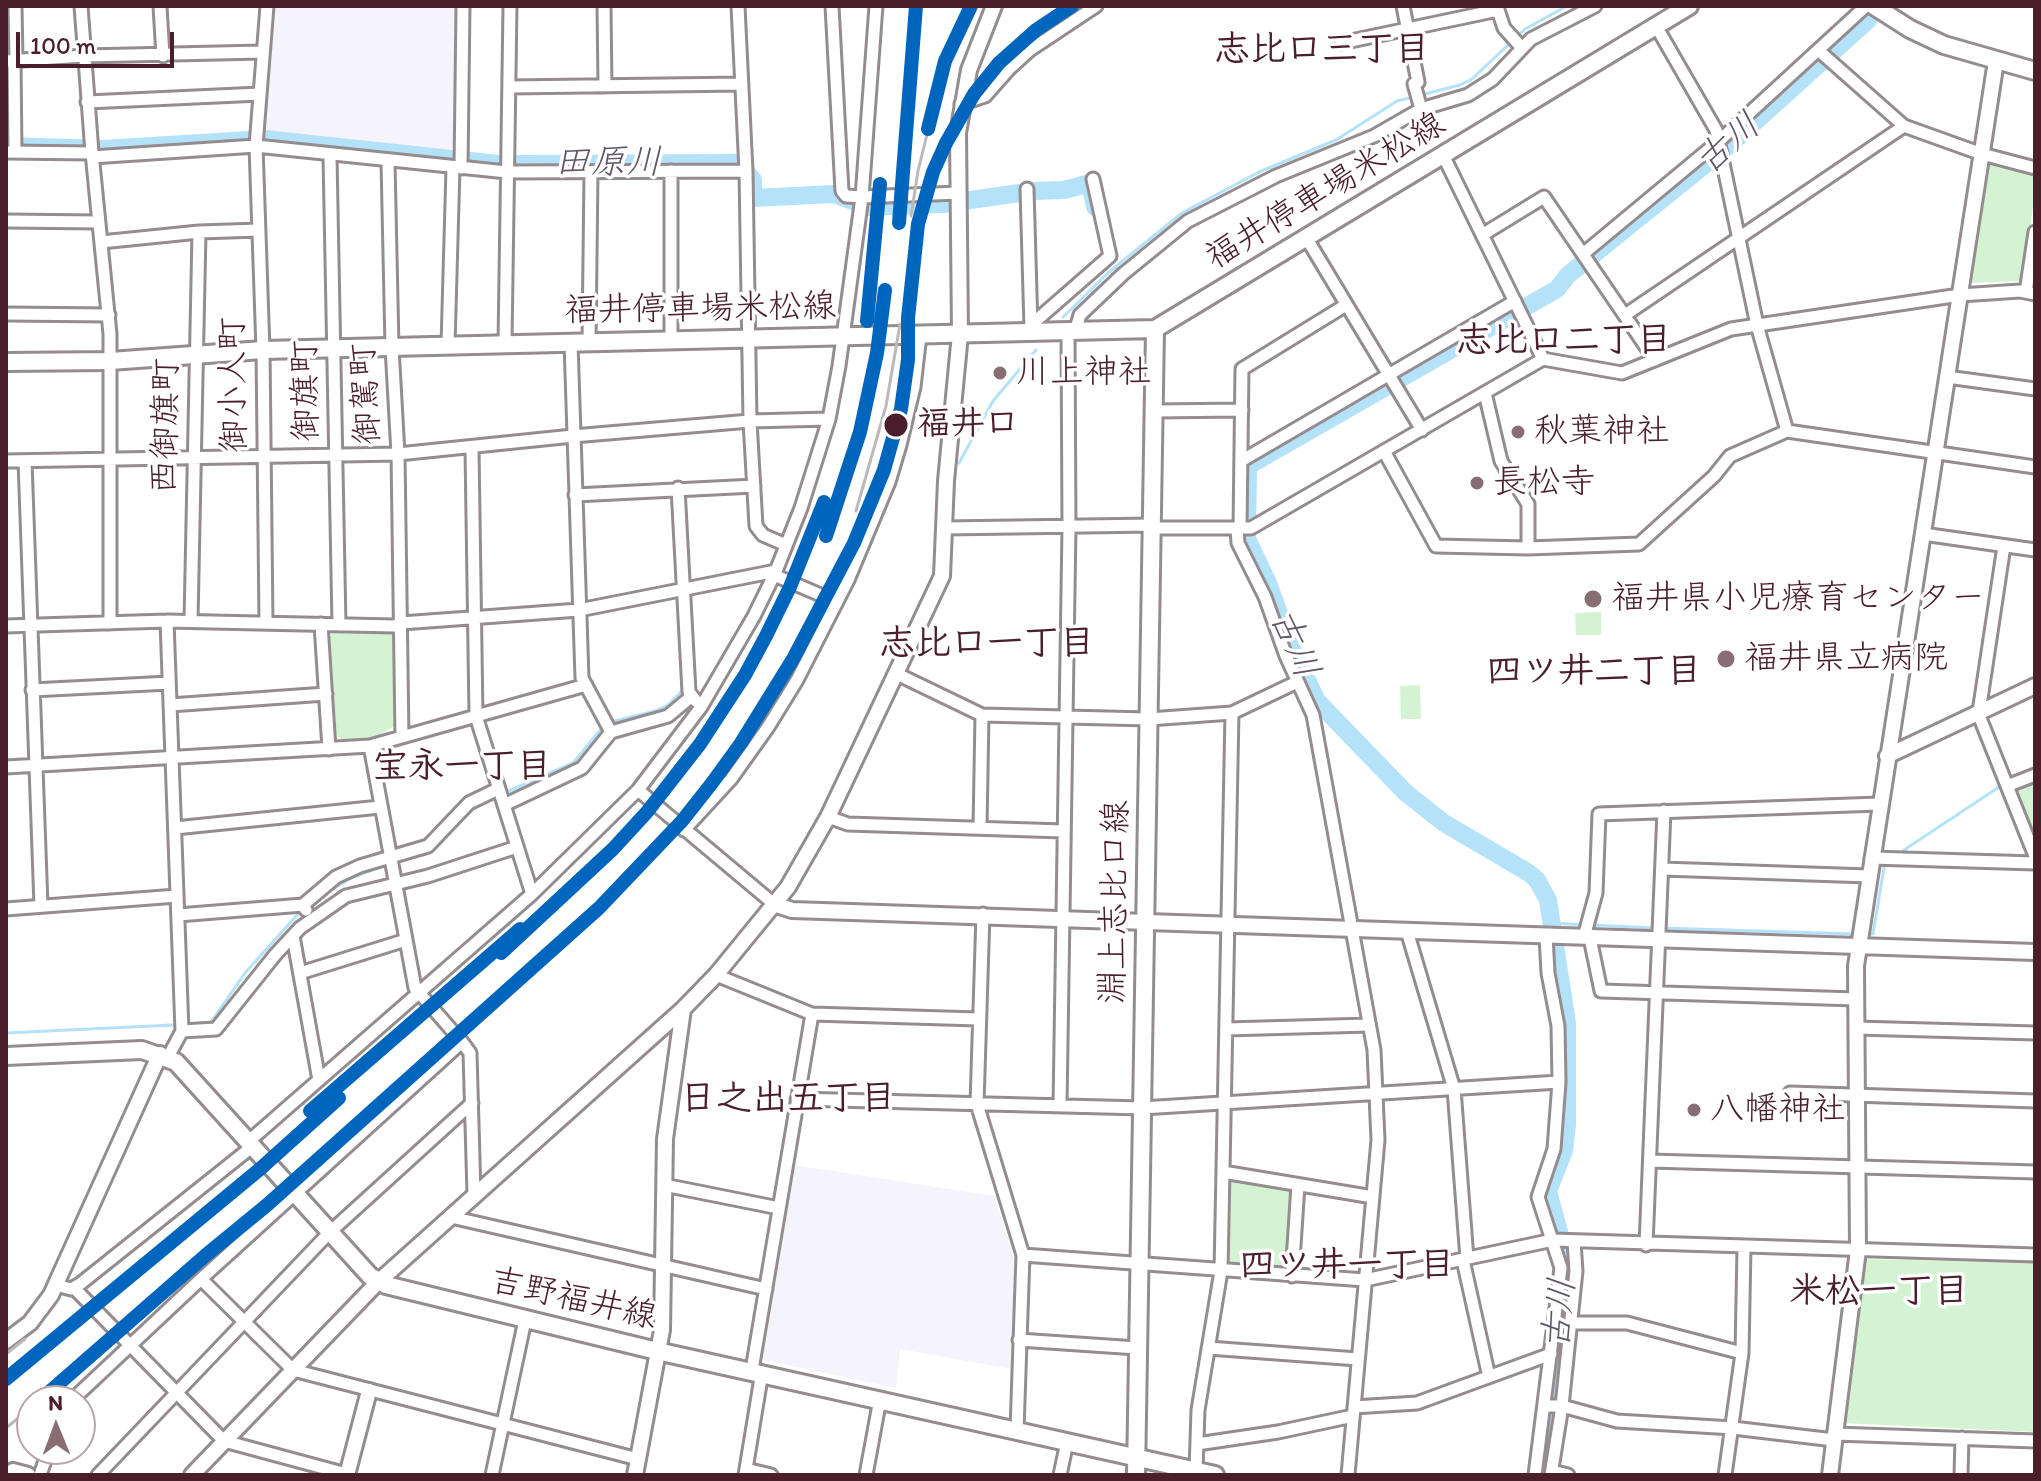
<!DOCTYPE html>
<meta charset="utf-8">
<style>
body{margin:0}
#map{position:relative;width:2041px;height:1481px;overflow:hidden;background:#fff;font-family:Itim,sans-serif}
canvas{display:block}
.frame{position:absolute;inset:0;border:8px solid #4a1f2b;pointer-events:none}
.north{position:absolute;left:16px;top:1385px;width:80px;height:80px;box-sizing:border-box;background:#fff;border:2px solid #b7a5aa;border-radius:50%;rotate:359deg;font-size:22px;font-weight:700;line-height:32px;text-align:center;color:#4a1f2b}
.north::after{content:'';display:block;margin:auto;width:28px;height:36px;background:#896d75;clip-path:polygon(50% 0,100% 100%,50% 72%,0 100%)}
.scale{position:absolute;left:16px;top:32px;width:158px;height:36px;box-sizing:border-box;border:4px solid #4a1f2b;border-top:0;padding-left:10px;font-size:24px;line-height:28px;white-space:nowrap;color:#4a1f2b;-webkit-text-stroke:6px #fff;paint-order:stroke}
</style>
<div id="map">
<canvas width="2041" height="1481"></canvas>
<div class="frame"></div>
<div class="north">N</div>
<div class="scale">100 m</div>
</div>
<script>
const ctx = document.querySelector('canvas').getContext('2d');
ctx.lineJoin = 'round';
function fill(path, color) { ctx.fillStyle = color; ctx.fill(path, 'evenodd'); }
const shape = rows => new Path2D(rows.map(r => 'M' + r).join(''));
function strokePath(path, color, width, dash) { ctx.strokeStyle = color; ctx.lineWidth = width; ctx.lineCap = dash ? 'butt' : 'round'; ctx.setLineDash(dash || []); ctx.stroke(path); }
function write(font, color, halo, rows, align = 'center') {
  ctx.font = font + ' Itim,"Klee One",sans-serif'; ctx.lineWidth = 7; ctx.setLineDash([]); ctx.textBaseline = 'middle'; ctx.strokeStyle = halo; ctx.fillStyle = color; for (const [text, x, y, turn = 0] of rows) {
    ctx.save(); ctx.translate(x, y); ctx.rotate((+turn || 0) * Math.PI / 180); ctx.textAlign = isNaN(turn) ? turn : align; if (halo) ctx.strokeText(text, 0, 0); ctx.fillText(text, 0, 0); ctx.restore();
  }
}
fill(shape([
 [271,6,459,6,455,155,261,134],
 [794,1165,994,1196,1014,1258,1012,1369,900,1349,896,1388,765,1360,760,1353]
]), '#f5f3fb');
fill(shape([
 [1990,165,2035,174,2035,193,2022,281,1971,283],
 [1601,612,1601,635,1576,635,1575,613],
 [333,632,390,633,397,641,396,725,369,741,343,741,333,731,328,639],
 [1420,685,1421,719,1401,719,1400,686],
 [2035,779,2035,840,2013,787],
 [1223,1172,1298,1185,1292,1276,1221,1271],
 [1862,1259,2035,1263,2035,1432,1841,1423]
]), '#d4f3d2');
strokePath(shape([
 [1063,317,1109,272,1182,213,1259,172,1336,140,1397,101,1460,85,1472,79,1525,29,1567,6],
 [959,463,993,401,1036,350],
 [615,721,655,711,668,705,682,691],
 [504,793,573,763,601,729],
 [482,803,497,796],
 [1898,854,2002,785],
 [400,860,426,854,435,849,469,811],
 [322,896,349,879,382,866],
 [1553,923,1583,925],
 [1590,925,1655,928],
 [1662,928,1855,934],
 [1866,934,1873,934,1885,862],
 [187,1024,211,1022,245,973,298,914],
 [6,1033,173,1025]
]), '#b4e2f8', 3);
strokePath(shape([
 [6,146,103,149,265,139,498,164,738,163,753,180,753,198,834,194,869,207,943,204,1033,191,1064,190,1090,183,1095,207],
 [1542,1475,1568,1265,1548,1191,1564,1151,1567,1125,1567,1023,1548,900,1537,880,1529,873,1444,823,1406,793,1317,701,1292,649,1268,583,1247,539,1248,466,1557,289,1568,275,1728,146,1868,20]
]), '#b4e2f8', 18);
const minor = shape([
 [15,6,16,61],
 [81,6,92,153,110,334,110,623],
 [160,6,163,56],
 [604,6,605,86],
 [738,6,746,171,750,421,756,526,763,535,786,545],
 [832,6,842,191,846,196,862,197,958,193],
 [1403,6,1418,82,1414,84,1421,109],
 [1656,26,1716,130,1757,325,1787,431],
 [1341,43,1498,10,1504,28,1522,48],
 [1818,50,1904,126,1982,154,2035,168],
 [6,61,85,56,262,52],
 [14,61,15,152],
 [509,87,742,84],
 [87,102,260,94],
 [961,104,985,96,1009,69,1030,50,1096,6],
 [6,152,92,153],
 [1443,155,1543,359],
 [330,156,339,625],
 [92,157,256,146,507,172,746,171],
 [388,162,392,347,398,454,402,737],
 [461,168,463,6],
 [671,171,671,340],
 [1027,189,1031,328],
 [6,221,99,222],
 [1482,235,1544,197,1655,360],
 [1307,239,1422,430],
 [101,242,199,232,259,230],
 [1583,254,1719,141,1866,6],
 [2026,292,2035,232],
 [6,314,109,315],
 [1625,315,1904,126],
 [1031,325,1110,256,1093,179],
 [1075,332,1080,315,1123,274,1188,221,1276,176,1374,136,1421,109,1468,95,1493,79,1531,39,1595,6],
 [571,343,582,678,611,732,668,716,692,696],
 [589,343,591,172],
 [505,344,510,6],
 [448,345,453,168],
 [1947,377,2035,389],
 [1485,393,1501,461,1528,504,1528,548],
 [1155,411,1242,410],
 [472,449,476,716,532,894],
 [1384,451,1436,546,1528,548,1639,544,1714,476,1730,456,1787,431,2035,467],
 [6,461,398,454,573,436,750,421,829,419],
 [25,461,41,906],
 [1241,461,1515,301],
 [678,488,689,692,696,701],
 [575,495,754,486],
 [944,528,1153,525],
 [1153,528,1251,528,1543,359,1622,373,1731,329,1960,295,2020,291,2035,294],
 [1237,529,1238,543,1265,597,1286,656,1313,715,1374,1050,1378,1140,1348,1475],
 [1240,529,1242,369,1346,305],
 [1923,534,2035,550],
 [774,575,837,602],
 [167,621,182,1031,168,1057],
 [191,621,199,232],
 [266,622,263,350,256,146,267,6],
 [321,624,329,749],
 [6,626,167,621,394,626,401,623,579,610,776,571],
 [897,674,982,715,1149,719,1232,713,1297,682],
 [32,690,169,683],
 [170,705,326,694],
 [1979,712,2004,546],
 [1978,713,2035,856],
 [370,746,415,988,462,1042],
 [6,767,370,746,586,685],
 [2007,786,2035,775],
 [638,790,774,904],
 [504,805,582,768,611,732],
 [828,817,848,824,1063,831],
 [175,828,380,807],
 [980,828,982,715],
 [684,830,731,779,768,727,797,680,848,580,889,482,900,445,914,387,920,335],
 [1871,858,2035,863],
 [1662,869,1869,876],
 [303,905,336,877,360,866,428,846,469,803,498,789],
 [6,909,177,896],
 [983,914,977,1104,1023,1255,1017,1430],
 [178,915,303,905,306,910],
 [1407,931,1454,1089,1467,1259],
 [293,936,319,1080],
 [1584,937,1596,893,1599,814,1879,804],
 [1590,938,1601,991,1856,999],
 [300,973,406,940],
 [716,975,812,1014,978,1019],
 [1856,1028,2035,1033],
 [1226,1029,1369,1025],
 [182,1031,216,1029,275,955,300,928,346,896,428,876,517,847],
 [1790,1093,2035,1101],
 [797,1099,1142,1108,1559,1082],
 [1060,1106,1069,527,1068,332],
 [249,1141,532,894,638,790,701,707,754,616,776,571,801,508,829,419,839,366,862,197,876,6],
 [1650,1161,2035,1172],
 [1223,1172,1373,1197],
 [664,1185,779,1208],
 [451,1217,766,1289],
 [1646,1245,1664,811],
 [1023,1255,1365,1280,1553,1240,2035,1255],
 [1463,1260,1489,1377],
 [1292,1276,1298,1185],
 [201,1279,293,1370,638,1459],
 [56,1285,71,1289,80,1284,253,1146],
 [74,1288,224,1441,350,1475],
 [1570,1323,1627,1323,1742,1353],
 [1019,1340,1137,1348],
 [1208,1348,1358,1359],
 [752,1370,812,1014],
 [71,1401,201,1279,462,1042,470,1053,474,1195],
 [1545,1406,1562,1406,1617,1421,1733,1428,1834,1440],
 [1354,1407,1417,1403,1551,1354],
 [1835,1434,2035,1441],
 [1197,1444,1278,1432,1353,1416],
 [746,1469,771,1475],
 [1196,1471,1198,1410,1221,1271,1232,713],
 [1552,1471,1568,1475],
 [40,1475,49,1449],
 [98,1475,330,1232,472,1103],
 [492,1475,525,1320],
 [745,1475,762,1372],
 [866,1475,880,1399],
 [1060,1475,1067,1442],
 [1535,1475,1561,1268,1538,1197,1554,1149,1559,1082,1558,1026,1548,973,1546,936],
 [1551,1475,1562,1406,1576,1271,1574,1242],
 [1725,1475,1742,1353,1744,1247],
 [1961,1475,1962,1438]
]);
const tertiary = shape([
 [1887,756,2035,686],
 [774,904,792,910,2035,952],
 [6,1341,30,1323,51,1295,160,1054],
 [13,1471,28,1475],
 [192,1475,378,1282,683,1009,716,975,788,887,828,817,942,576,946,481,960,334,958,133,969,70,994,6],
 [347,1475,369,1391],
 [635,1475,662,1330,665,1139,683,1009],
 [1830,1475,1858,1250,1856,966,1996,61]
]);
const secondary = shape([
 [1874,6,1910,29,1944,45,2035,71],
 [6,362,110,361,263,350,1155,329,1689,6],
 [6,1056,142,1050,176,1062,370,1276,386,1285,657,1351,1215,1475],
 [1136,1475,1155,329]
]);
strokePath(minor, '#948c8e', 17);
strokePath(tertiary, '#948c8e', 20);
strokePath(secondary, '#948c8e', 22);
strokePath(minor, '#fff', 11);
strokePath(tertiary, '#fff', 14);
strokePath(secondary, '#fff', 16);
strokePath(shape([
 [911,216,918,171,945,61,971,6],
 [856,511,886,406,900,324],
 [6,1354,25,1339],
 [6,1379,82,1315],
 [39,1401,206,1255,267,1205,599,908,682,821,712,783,741,743,793,659,854,543,884,470,901,409,908,360,908,318,918,224,933,172,946,143,974,94,999,63,1036,30,1072,6],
 [6,1428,32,1407]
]), '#bdb8b9', 3);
strokePath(shape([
 [928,129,945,61,971,6],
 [899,223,916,6],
 [867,321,880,184],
 [826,536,860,432,877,353,885,290],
 [501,953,613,849,647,812,700,744,745,675,766,636,790,587,824,502],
 [310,1111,520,929],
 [6,1379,260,1169,339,1098],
 [39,1401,206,1255,267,1205,599,908,682,821,712,783,741,743,793,659,854,543,884,470,901,409,908,360,908,318,918,224,933,172,946,143,974,94,999,63,1036,30,1072,6]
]), '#0065bd', 14);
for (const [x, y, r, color] of [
 [1000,373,8,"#896d75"],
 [896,425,13,"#4a1f2b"],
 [1518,432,8,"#896d75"],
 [1477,483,8,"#896d75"],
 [1593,599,10,"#896d75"],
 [1726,659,10,"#896d75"],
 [1694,1110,8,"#896d75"]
]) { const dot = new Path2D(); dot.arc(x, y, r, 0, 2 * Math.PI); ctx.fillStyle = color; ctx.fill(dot); strokePath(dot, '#fff', 3); }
write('34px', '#4a1f2b', '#fff', [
 ["福井停車場米松線",1326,192,-31],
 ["福井停車場米松線",700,310,-1],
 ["御小人町",235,385,-91],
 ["御旗町",307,391,-91],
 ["御駕町",367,394,-93],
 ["西御旗町",167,426,-89],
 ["淵上志比口線",1116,902,-89],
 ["吉野福井線",573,1300,13]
]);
write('34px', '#4a1f2b', '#fff', [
 ["川上神社",1016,373],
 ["秋葉神社",1534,432],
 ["長松寺",1493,483],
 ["福井県小児療育センター",1611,599],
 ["福井県立病院",1744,659],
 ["八幡神社",1710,1110]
], 'left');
write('bold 34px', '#4a1f2b', '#fff', [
 ["福井口",917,425]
], 'left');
write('bold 36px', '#4a1f2b', '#fff', [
 ["志比口三丁目",1322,51],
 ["志比口二丁目",1564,342],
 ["志比口一丁目",987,645],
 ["四ツ井二丁目",1594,673],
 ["宝永一丁目",462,768],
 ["日之出五丁目",788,1100],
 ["四ツ井一丁目",1347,1267],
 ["米松一丁目",1879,1293]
]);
write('italic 36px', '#605668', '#fff', [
 ["古川",1729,145,-41],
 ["田原川",608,164],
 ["古川",1293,644,67],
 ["古川",1561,1314,-84]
]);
</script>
